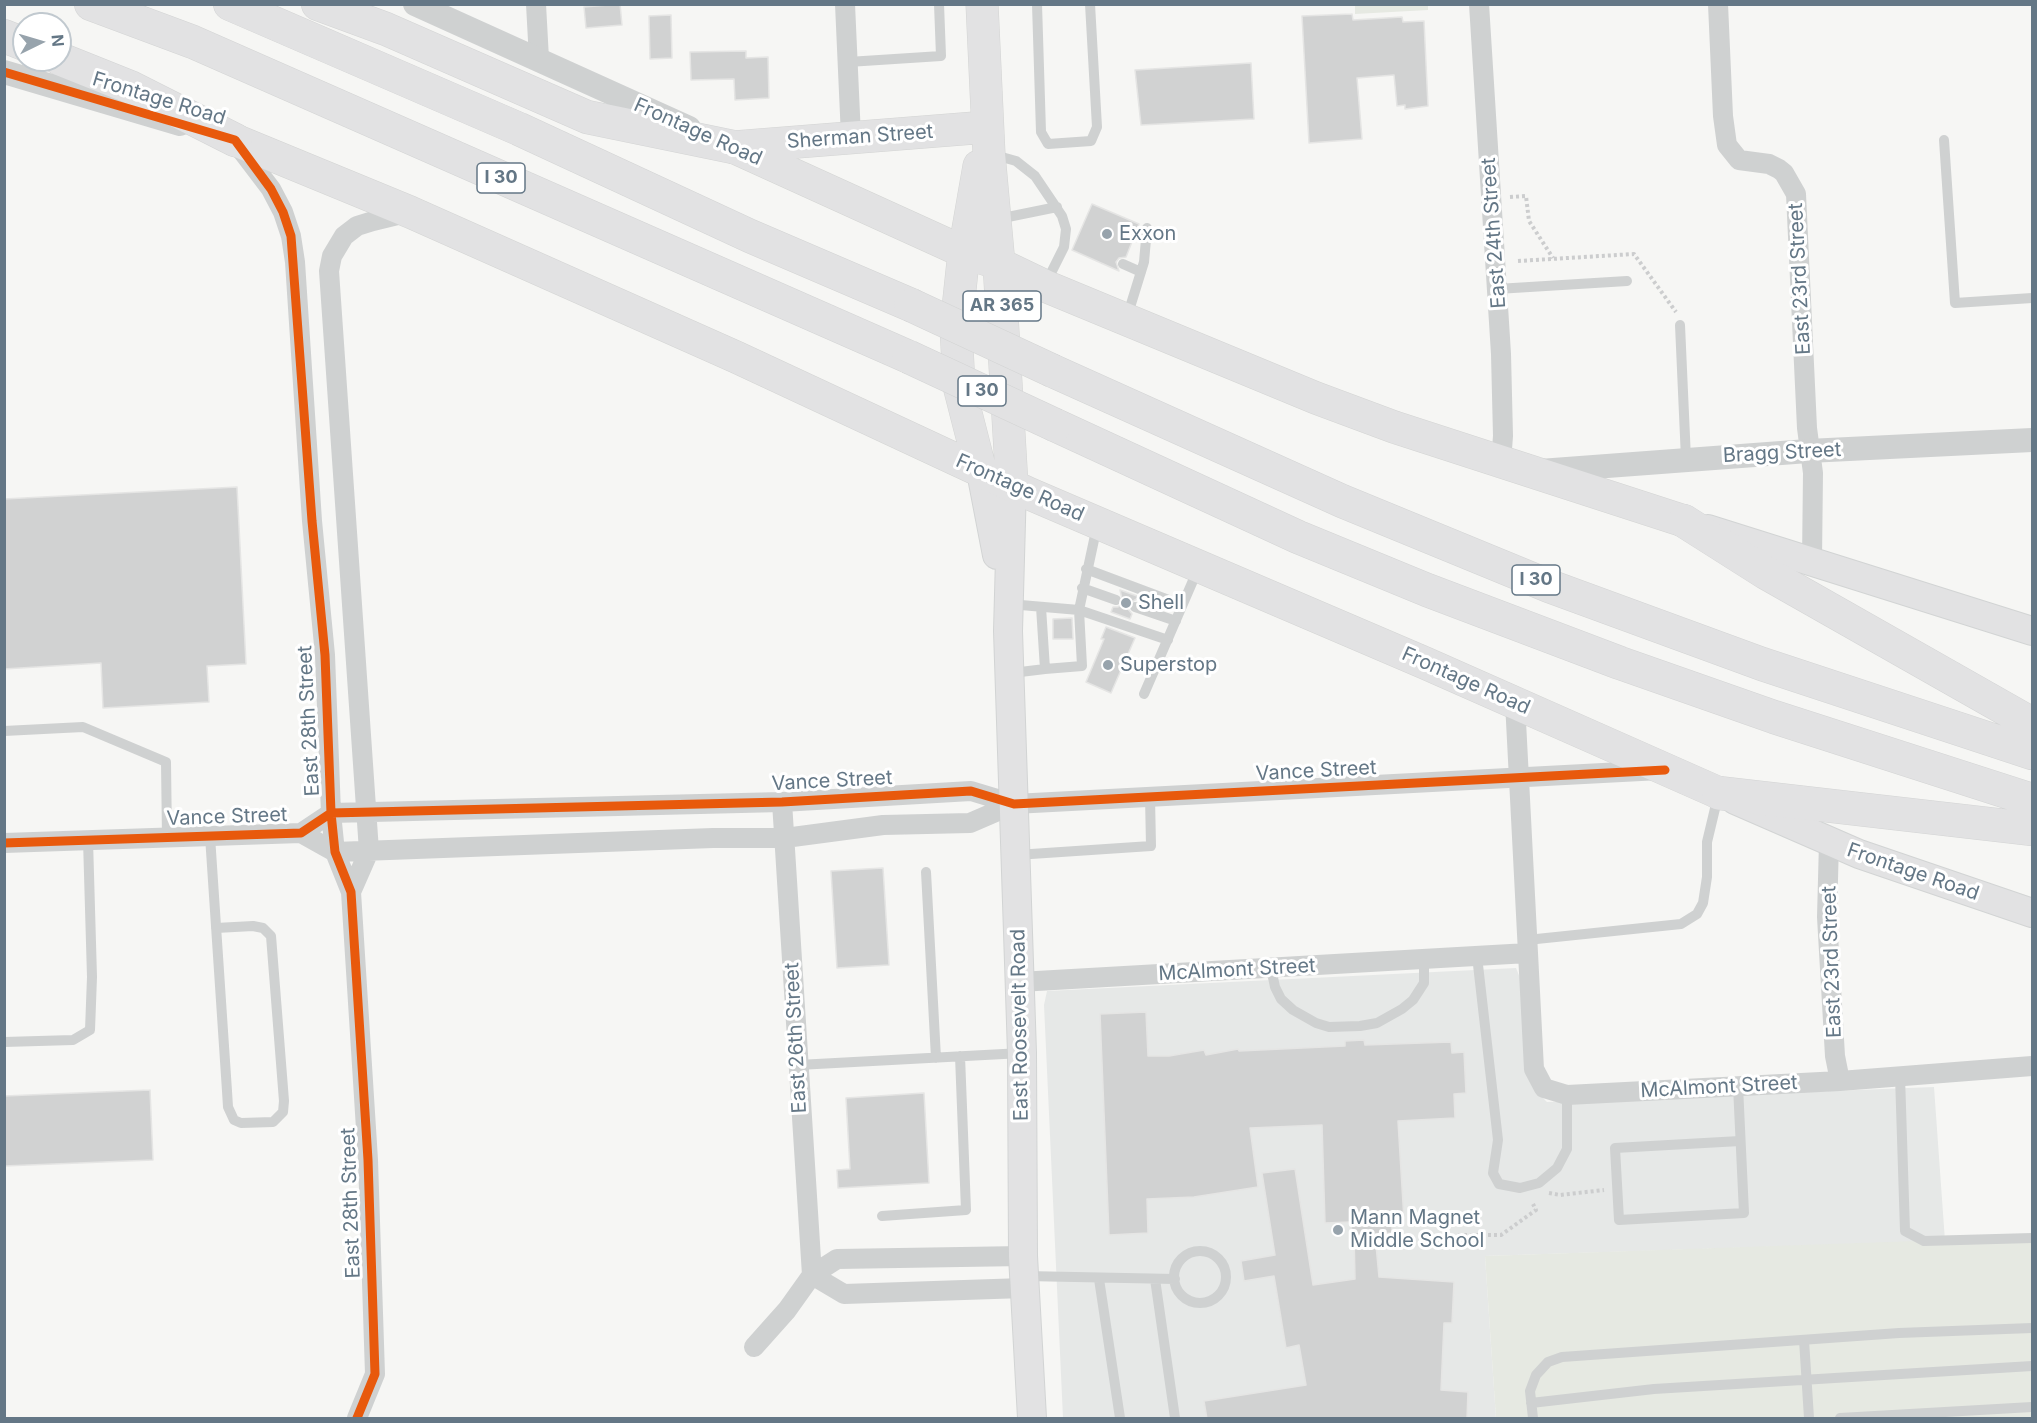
<!DOCTYPE html>
<style>
body{margin:0}
#map{position:relative;width:2037px;height:1423px;overflow:hidden;background:#f6f6f4;font-family:Inter,sans-serif}
canvas{display:block}
.frame{position:absolute;inset:0;border:6px solid #647786;pointer-events:none}
.north{position:absolute;left:12px;top:12px;width:60px;height:60px;box-sizing:border-box;background:#fff;border:2px solid #c1c9cf;border-radius:50%;rotate:85deg;font-size:16px;font-weight:700;line-height:24px;text-align:center;color:#647786}
.north::after{content:'';display:block;margin:auto;width:21px;height:27px;background:#97a3ac;clip-path:polygon(50% 0,100% 100%,50% 72%,0 100%)}
</style>
<div id="map">
<canvas width="2037" height="1423"></canvas>
<div class="frame"></div>
<div class="north">N</div>
</div>
<script>
const ctx = document.querySelector('canvas').getContext('2d');
ctx.lineJoin = 'round';
function fill(path, color) { ctx.fillStyle = color; ctx.fill(path, 'evenodd'); }
const shape = rows => new Path2D(rows.map(r => 'M' + r).join(''));
function strokePath(path, color, width, dash) { ctx.strokeStyle = color; ctx.lineWidth = width; ctx.lineCap = dash ? 'butt' : 'round'; ctx.setLineDash(dash || []); ctx.stroke(path); }
function write(font, color, halo, rows, align = 'center') {
  ctx.font = font + ' Inter,sans-serif'; ctx.lineWidth = 6; ctx.setLineDash([]); ctx.textBaseline = 'middle'; ctx.strokeStyle = halo; ctx.fillStyle = color; for (const [text, x, y, turn = 0] of rows) {
    ctx.save(); ctx.translate(x, y); ctx.rotate((+turn || 0) * Math.PI / 180); ctx.textAlign = isNaN(turn) ? turn : align; if (halo) ctx.strokeText(text, 0, 0); ctx.fillText(text, 0, 0); ctx.restore();
  }
}
fill(shape([
 [1516,968,1520,978,1525,1071,1534,1089,1547,1102,1934,1087,1945,1241,1485,1256,1496,1418,1063,1418,1044,1005,1047,991]
]), '#e6e8e7');
fill(shape([
 [1355,5,1428,5,1428,10,1355,14],
 [2032,1237,2032,1418,1496,1418,1485,1256]
]), '#e6e9e2');
const building = shape([
 [620,4,622,25,586,28,584,7,620,4],
 [1352,14,1353,20,1402,17,1403,22,1424,21,1428,106,1405,109,1405,105,1397,106,1394,75,1357,78,1362,139,1309,143,1302,16,1352,14],
 [671,15,672,58,650,59,649,16,671,15],
 [746,51,746,58,768,57,769,98,735,100,734,79,691,80,690,52,746,51],
 [1251,63,1254,119,1141,125,1135,70,1251,63],
 [1092,204,1139,224,1126,257,1119,258,1116,262,1119,271,1072,250,1092,204],
 [237,487,246,664,207,666,209,702,103,708,101,663,4,669,4,499,237,487],
 [1120,590,1140,597,1128,604,1128,609,1132,614,1130,619,1111,612,1113,607,1118,607,1123,603,1120,590],
 [1072,618,1073,639,1053,639,1053,619,1072,618],
 [1106,627,1135,638,1111,693,1086,682,1104,639,1101,639,1106,627],
 [883,868,889,965,837,968,831,871,883,868],
 [1146,1012,1148,1056,1169,1056,1204,1050,1206,1055,1238,1049,1239,1051,1345,1046,1345,1041,1364,1040,1365,1045,1451,1042,1452,1053,1464,1052,1466,1093,1454,1094,1455,1118,1398,1121,1404,1220,1392,1220,1392,1233,1375,1234,1379,1277,1454,1282,1452,1323,1444,1323,1441,1390,1468,1392,1467,1419,1207,1419,1204,1401,1306,1385,1299,1345,1286,1348,1274,1276,1244,1281,1241,1261,1275,1255,1262,1173,1295,1169,1313,1285,1355,1279,1354,1235,1352,1235,1351,1222,1325,1223,1322,1125,1250,1128,1258,1187,1194,1197,1147,1199,1148,1233,1109,1235,1100,1014,1146,1012],
 [150,1090,153,1160,4,1166,4,1096,150,1090],
 [924,1093,929,1183,838,1188,837,1170,850,1169,846,1098,924,1093]
]);
fill(building, '#d1d2d2');
strokePath(building, '#e5e5e4', 1.5);
const secondary = shape([
 [981,472,997,555],
 [1012,485,1008,631,1022,1053,1023,1256,1032,1418],
 [1708,529,2032,631],
 [1735,800,1859,854,2032,913]
]);
const primary = shape([
 [982,4,989,154,999,264,1012,485],
 [235,140,410,212,736,357,1030,494,1425,663,1719,793],
 [733,147,964,252,999,264,1045,286,1316,398,1394,427,1684,521],
 [734,147,987,127],
 [979,166,964,252,956,327,959,386,981,472]
]);
const motorway = shape([
 [91,4,193,42,909,357],
 [230,4,519,129,750,236,911,305],
 [318,4,386,29,587,117,733,147],
 [4,36,24,44],
 [60,59,130,87,235,140],
 [1053,371,1342,501,1549,586,1762,664,2032,753],
 [1055,425,1298,537,1427,590,1620,663,1774,717,2032,800],
 [1684,521,1766,573,2032,724],
 [1719,793,2032,829]
]);
strokePath(secondary, '#d2d4d4', 30);
strokePath(primary, '#d3d4d3', 33);
strokePath(motorway, '#d3d4d4', 34);
strokePath(shape([
 [1510,197,1526,196,1529,221,1553,258],
 [1518,261,1634,254,1676,312],
 [1549,1193,1560,1195,1604,1190],
 [1458,1235,1501,1235,1536,1210,1533,1204]
]), '#cccdce', 4, [3, 3]);
strokePath(shape([
 [1037,4,1041,132,1048,144,1091,141,1097,127,1090,4],
 [848,62,941,56,939,4],
 [1944,140,1955,303,2032,298],
 [991,154,1016,161,1035,176,1062,216,1066,229,1064,247,1046,283],
 [998,219,1057,207],
 [1123,264,1141,272],
 [1497,289,1627,281],
 [1127,317,1144,262,1147,228],
 [1680,325,1686,459],
 [1086,569,1182,605],
 [1082,588,1116,600],
 [1009,604,1079,610,1097,526],
 [1135,607,1176,621],
 [1045,669,1082,666,1079,610,1168,640],
 [1012,673,1045,669,1041,607],
 [1144,694,1198,569],
 [4,731,83,727,166,762,167,838],
 [210,836,227,1091,228,1107,234,1120,241,1123,273,1122,283,1112,284,1101,271,936,263,928,253,926,216,928],
 [1016,855,1151,846,1150,797],
 [926,872,936,1058],
 [1527,940,1681,924,1697,914,1703,903,1707,877,1707,842,1718,796],
 [1477,956,1498,1140,1493,1173,1499,1184,1520,1188,1539,1183,1557,1168,1567,1149,1567,1095],
 [1271,968,1275,987,1281,999,1293,1010,1316,1023,1329,1027,1360,1026,1377,1023,1402,1009,1413,1000,1424,983,1424,959],
 [4,1042,73,1040,90,1030,92,977,88,840],
 [798,1065,1022,1053],
 [1900,1076,1905,1231,1924,1241,2032,1238],
 [1738,1086,1744,1213,1619,1220,1615,1148,1740,1141],
 [882,1216,966,1210,960,1056],
 '1174 1277a26 26 0 1 1 52 0a26 26 0 1 1-52 0Z',
 [1025,1276,1175,1279],
 [1099,1279,1120,1418],
 [1155,1279,1175,1418],
 [1804,1340,1809,1418],
 [1531,1403,1654,1389,2032,1366],
 [1533,1418,1530,1391,1536,1375,1548,1362,1562,1357,1899,1333,2032,1328],
 [1840,1418,2032,1407]
]), '#cfd1d1', 10);
strokePath(shape([
 [536,4,539,59],
 [845,4,851,137],
 [1479,4,1501,354,1503,436,1501,462],
 [1718,4,1723,116,1727,145,1739,160,1769,164,1779,169,1784,173,1796,194,1807,428,1813,473,1812,560],
 [236,143,271,189,283,212,291,236,295,262,312,521,325,655,331,813,335,852,351,892,368,1160,375,1374,357,1418],
 [1515,702,1534,1069,1544,1088,1567,1095,1840,1081,2032,1066],
 [782,802,812,1275],
 [301,833,335,852,713,838,785,838,883,825,970,823,1014,804],
 [1829,842,1827,917,1835,1056,1840,1081],
 [4,843,301,833,331,813,782,802,971,791,1014,804,1660,770],
 [351,892,369,851,329,271,332,256,344,236,357,226,373,221,410,212],
 [1019,982,1528,953],
 [812,1275,844,1294,1024,1288],
 [754,1347,787,1310,812,1275,837,1259,1023,1256]
]), '#cfd1d1', 20);
strokePath(shape([
 [415,4,689,128],
 [4,72,180,124],
 [1540,471,1808,451,2032,440]
]), '#cfd1d1', 24);
strokePath(secondary, '#e2e2e3', 28);
strokePath(primary, '#e2e2e3', 32);
strokePath(motorway, '#e2e2e3', 33);
const motorwayBridge = shape([
 [911,305,1053,371],
 [909,357,1055,425]
]);
strokePath(motorwayBridge, '#d3d4d4', 34, []);
strokePath(motorwayBridge, '#e2e2e3', 33);
strokePath(shape([
 [4,72,235,140,271,189,283,212,291,236,312,521,325,655,331,813,335,852,351,892,368,1160,375,1374,357,1418],
 [4,843,301,833,331,813,782,802,971,791,1014,804,1665,770]
]), '#e8590c', 9);
for (const [x, y, r, color] of [
 [1107,234,6,"#97a3ac"],
 [1126,603,6,"#97a3ac"],
 [1108,665,6,"#97a3ac"],
 [1338,1230,6,"#97a3ac"]
]) { const dot = new Path2D(); dot.arc(x, y, r, 0, 2 * Math.PI); ctx.fillStyle = color; ctx.fill(dot); strokePath(dot, '#fff', 2); }
for (const [x, y, w] of [
 [501,178,48],
 [1002,306,78],
 [982,391,48],
 [1536,580,48]
]) { const box = new Path2D(); box.roundRect(x - w / 2, y - 15, w, 30, 4.5); ctx.fillStyle = '#fff'; ctx.fill(box); strokePath(box, '#647786', 1.5); }
write('bold 18px', '#647786', null, [
 ["I 30",501,178],
 ["AR 365",1002,306],
 ["I 30",982,391],
 ["I 30",1536,580]
]);
write('20px', '#647786', '#fff', [
 ["Frontage Road",159,99,17],
 ["Frontage Road",698,132,24],
 ["Sherman Street",860,137,-4],
 ["East 24th Street",1494,233,-94],
 ["East 23rd Street",1800,279,-93],
 ["Bragg Street",1782,453,-3],
 ["Frontage Road",1020,488,24],
 ["Frontage Road",1466,681,24],
 ["East 28th Street",309,721,-93],
 ["Vance Street",1316,771,-3],
 ["Vance Street",832,781,-3],
 ["Vance Street",227,817,-2],
 ["Frontage Road",1913,872,19],
 ["East 23rd Street",1832,962,-92],
 ["McAlmont Street",1237,970,-3],
 ["East Roosevelt Road",1020,1025,-91],
 ["East 26th Street",796,1038,-93],
 ["McAlmont Street",1719,1087,-3],
 ["East 28th Street",351,1203,-92]
]);
write('20px', '#647786', '#fff', [
 ["Exxon",1119,234],
 ["Shell",1138,603],
 ["Superstop",1120,665],
 ["Mann Magnet",1350,1218],
 ["Middle School",1350,1241]
], 'left');
</script>
